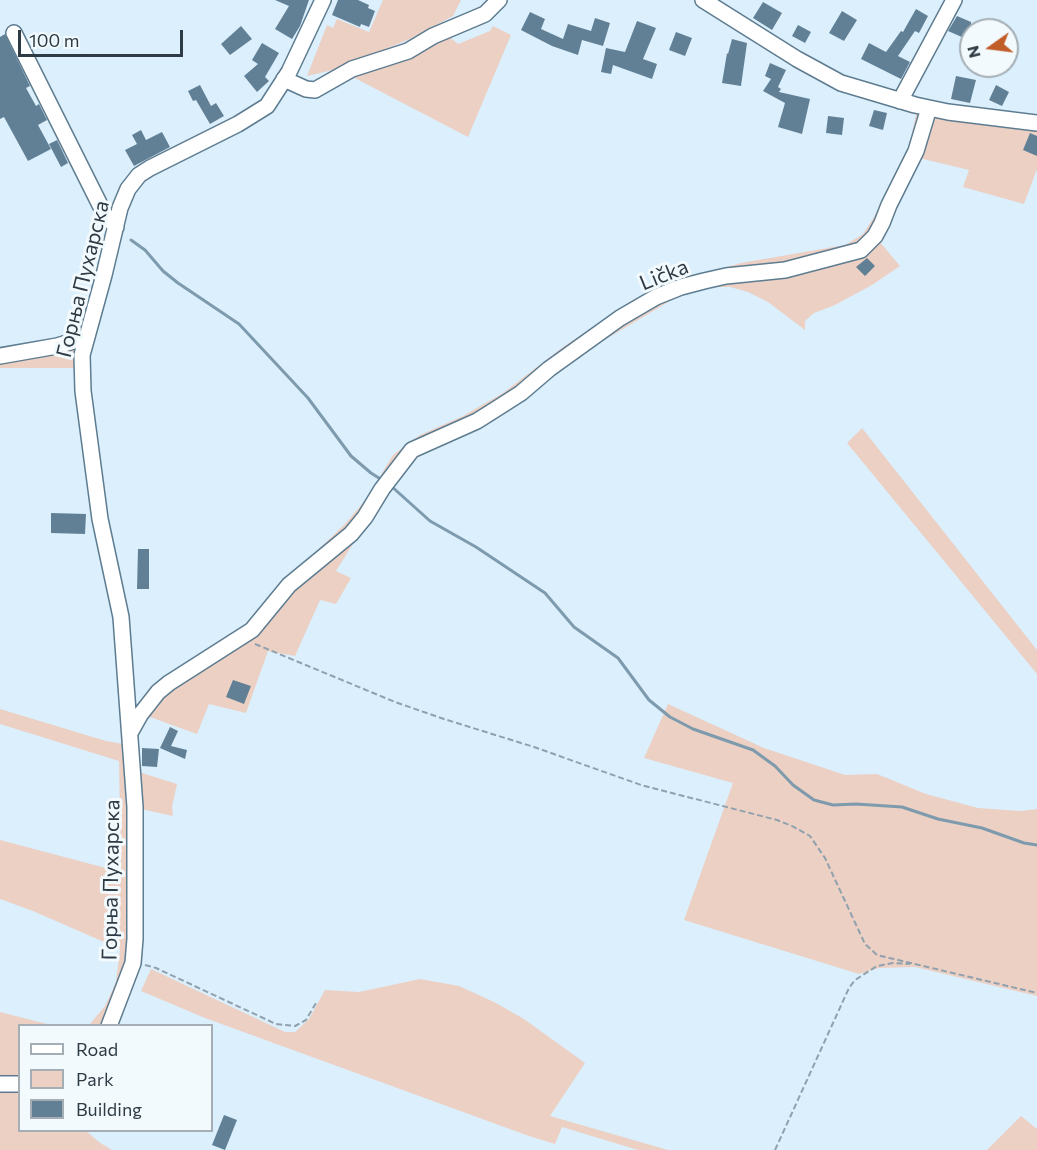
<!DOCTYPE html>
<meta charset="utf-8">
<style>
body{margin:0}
#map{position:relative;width:1037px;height:1150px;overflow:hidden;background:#dbeffd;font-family:Commissioner,sans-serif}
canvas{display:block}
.legend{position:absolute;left:18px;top:1024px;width:195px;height:108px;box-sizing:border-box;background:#f3fafe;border:2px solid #a4aeb4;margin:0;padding:8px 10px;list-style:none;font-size:18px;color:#2e3b44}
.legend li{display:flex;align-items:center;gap:12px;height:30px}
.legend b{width:30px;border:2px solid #a4aeb4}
.north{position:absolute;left:959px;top:18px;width:60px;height:60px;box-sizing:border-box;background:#f3fafe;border:2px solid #a4aeb4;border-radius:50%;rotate:256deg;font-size:16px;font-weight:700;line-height:24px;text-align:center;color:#2e3b44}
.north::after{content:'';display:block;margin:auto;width:21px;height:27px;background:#c15d28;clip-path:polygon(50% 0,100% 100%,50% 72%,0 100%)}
.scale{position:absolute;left:18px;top:30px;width:165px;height:27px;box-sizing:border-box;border:3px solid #2e3b44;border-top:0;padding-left:8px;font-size:18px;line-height:21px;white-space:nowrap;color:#2e3b44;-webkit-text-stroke:4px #f3fafe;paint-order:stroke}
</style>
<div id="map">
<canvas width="1037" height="1150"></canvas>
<ul class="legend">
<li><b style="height:8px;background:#fff"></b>Road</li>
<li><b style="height:16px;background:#ecd0c4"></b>Park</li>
<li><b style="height:16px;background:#628095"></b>Building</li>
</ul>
<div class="north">N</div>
<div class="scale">100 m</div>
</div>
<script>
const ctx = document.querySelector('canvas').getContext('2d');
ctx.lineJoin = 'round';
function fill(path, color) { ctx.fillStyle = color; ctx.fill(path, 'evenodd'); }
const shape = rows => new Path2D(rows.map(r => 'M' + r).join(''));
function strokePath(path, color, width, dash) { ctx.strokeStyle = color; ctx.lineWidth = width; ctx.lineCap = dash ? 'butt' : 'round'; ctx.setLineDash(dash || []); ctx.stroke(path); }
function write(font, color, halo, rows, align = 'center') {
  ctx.font = font + ' Commissioner,sans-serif'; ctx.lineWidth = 6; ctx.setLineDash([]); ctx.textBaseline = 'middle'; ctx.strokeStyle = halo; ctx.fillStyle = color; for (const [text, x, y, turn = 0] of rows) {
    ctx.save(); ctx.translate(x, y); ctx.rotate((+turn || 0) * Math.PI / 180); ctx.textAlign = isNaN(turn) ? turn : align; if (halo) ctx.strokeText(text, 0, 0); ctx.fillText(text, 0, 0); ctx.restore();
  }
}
fill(shape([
 [383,0,461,0,453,16,412,38,341,68,307,76,327,25,333,28,337,19,369,32],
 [493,26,511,35,468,137,349,75,445,33,458,44,490,31],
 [919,102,1037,117,1037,169,1024,204,963,187,969,170,919,158,879,241,900,266,872,285,835,305,814,313,805,321,805,330,768,302,748,292,730,287,707,287,675,298,601,342,485,426,426,451,410,460,389,486,336,571,351,578,336,604,320,600,295,656,268,651,246,713,209,704,197,734,136,712,252,624,281,585,345,524,367,498,393,455,420,435,463,416,503,393,563,347,633,300,667,283,741,263,845,245,863,234,874,217,908,150],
 [81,344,85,368,0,368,0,364],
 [862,428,1037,650,1037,674,847,443],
 [668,704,764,748,845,775,877,774,926,794,978,808,1021,811,1037,809,1037,996,915,967,879,968,859,974,684,920,733,783,644,758],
 [0,709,106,741,123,744,127,825,127,958,108,1015,101,1025,89,1025,105,1006,116,982,120,949,33,911,0,899,0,840,121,872,119,761,0,724],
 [139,772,177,784,172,807,173,816,141,809],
 [151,969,285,1032,295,1032,309,1019,325,990,359,992,420,979,459,986,494,1002,524,1019,585,1063,550,1116,668,1150,638,1150,562,1127,555,1144,529,1136,205,1018,141,991],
 [0,1012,51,1025,20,1026,19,1079,0,1080],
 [19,1091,20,1130,86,1131,99,1142,112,1150,0,1150,0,1092],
 [1021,1116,1037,1129,1037,1150,987,1150]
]), '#ecd0c4');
strokePath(shape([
 [131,240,145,250,163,271,178,283,239,324,308,398,351,456,371,473,382,480],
 [390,485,430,521,476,547,545,593,574,627,618,658,649,700,670,717,693,729,753,750,775,766,793,785,814,800,833,805,856,804,902,807,938,819,982,828,1024,843,1037,845]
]), '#7e9aad', 3);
fill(shape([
 [275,0,309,0,300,26,292,39,275,29,289,6],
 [338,0,358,0,369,5,368,8,375,11,369,27,361,24,360,27,332,15],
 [763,2,782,13,772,30,753,18],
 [916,9,928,16,919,33,915,31,898,56,910,62,901,79,861,59,869,43,886,52,901,31,903,32],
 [842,11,857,20,844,41,829,33],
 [530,12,545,19,541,29,563,39,568,24,591,31,595,18,610,23,603,46,582,40,578,55,552,46,521,30],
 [957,16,971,22,971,41,948,31],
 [637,21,656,28,643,59,657,64,652,79,613,65,611,74,601,72,606,48,625,52],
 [798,25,811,32,805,43,792,36],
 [241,26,252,39,230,55,221,44],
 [676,32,692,38,685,56,669,50],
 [5,34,30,86,26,88,36,106,39,104,47,120,38,125,51,149,28,161,4,117,0,119,0,37],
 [732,39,747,43,741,86,722,83,727,53,728,54],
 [262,43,279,53,265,77,269,81,257,92,244,76,258,64,252,60],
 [770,63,786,70,778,87,781,89,779,92,810,99,802,134,778,127,785,103,763,91,771,79,765,76],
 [956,76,976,80,970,103,951,99],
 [200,85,211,106,216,103,224,116,210,124,196,100,193,101,188,91],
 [996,85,1009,92,1002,106,989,100],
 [874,110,887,113,883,130,869,126],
 [828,116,844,118,842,135,826,133],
 [141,130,146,140,162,132,170,147,134,166,125,150,137,144,132,135],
 [1030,133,1037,136,1037,156,1023,150],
 [57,140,68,163,61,167,49,144],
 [867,258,875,266,865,276,856,267],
 [51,513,86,514,85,534,51,533],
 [138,549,149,549,149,589,137,589],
 [233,680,251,686,244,704,226,697],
 [170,727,178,731,171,746,187,750,185,759,160,748],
 [142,748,159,749,157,767,142,766],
 [224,1115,237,1120,225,1150,212,1145]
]), '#628095');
const minor = shape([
 [703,0,797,59,841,83,915,105,948,112,1037,123],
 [14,33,105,215,116,227],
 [284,79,306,89,315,90,352,69,408,51,433,36,485,14,499,0],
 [900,101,954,0],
 [0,356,57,346,87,337],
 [131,731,140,715,158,692,169,683,252,630,289,585,351,534,365,517,382,489,412,450,477,421,496,409,521,393,549,369,620,318,656,297,681,287,704,281,726,276,785,270,861,250,875,236,882,223,889,205,916,151,929,108],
 [109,1026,133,963,135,939,135,807,121,617,100,519,83,391,82,355,104,275,120,208,128,189,139,175,150,168,238,124,267,106,289,72,323,0],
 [0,1084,20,1084]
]);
strokePath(minor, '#5e7c90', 18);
strokePath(shape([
 [255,644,395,702,444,719,534,747,641,785,777,820,792,826,810,836,825,858,865,944,877,955,1037,993],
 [145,965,156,968,276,1024,295,1026,306,1020,316,1003],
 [775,1150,849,988,855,980,877,966,893,963,910,964]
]), '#90a1ad', 2, [6, 3]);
strokePath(minor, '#fff', 15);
write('21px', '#2e3b44', '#f3fafe', [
 ["Lička",664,275,-22],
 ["Горња Пухарска",83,279,-76],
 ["Горња Пухарска",111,880,-89]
]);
</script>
